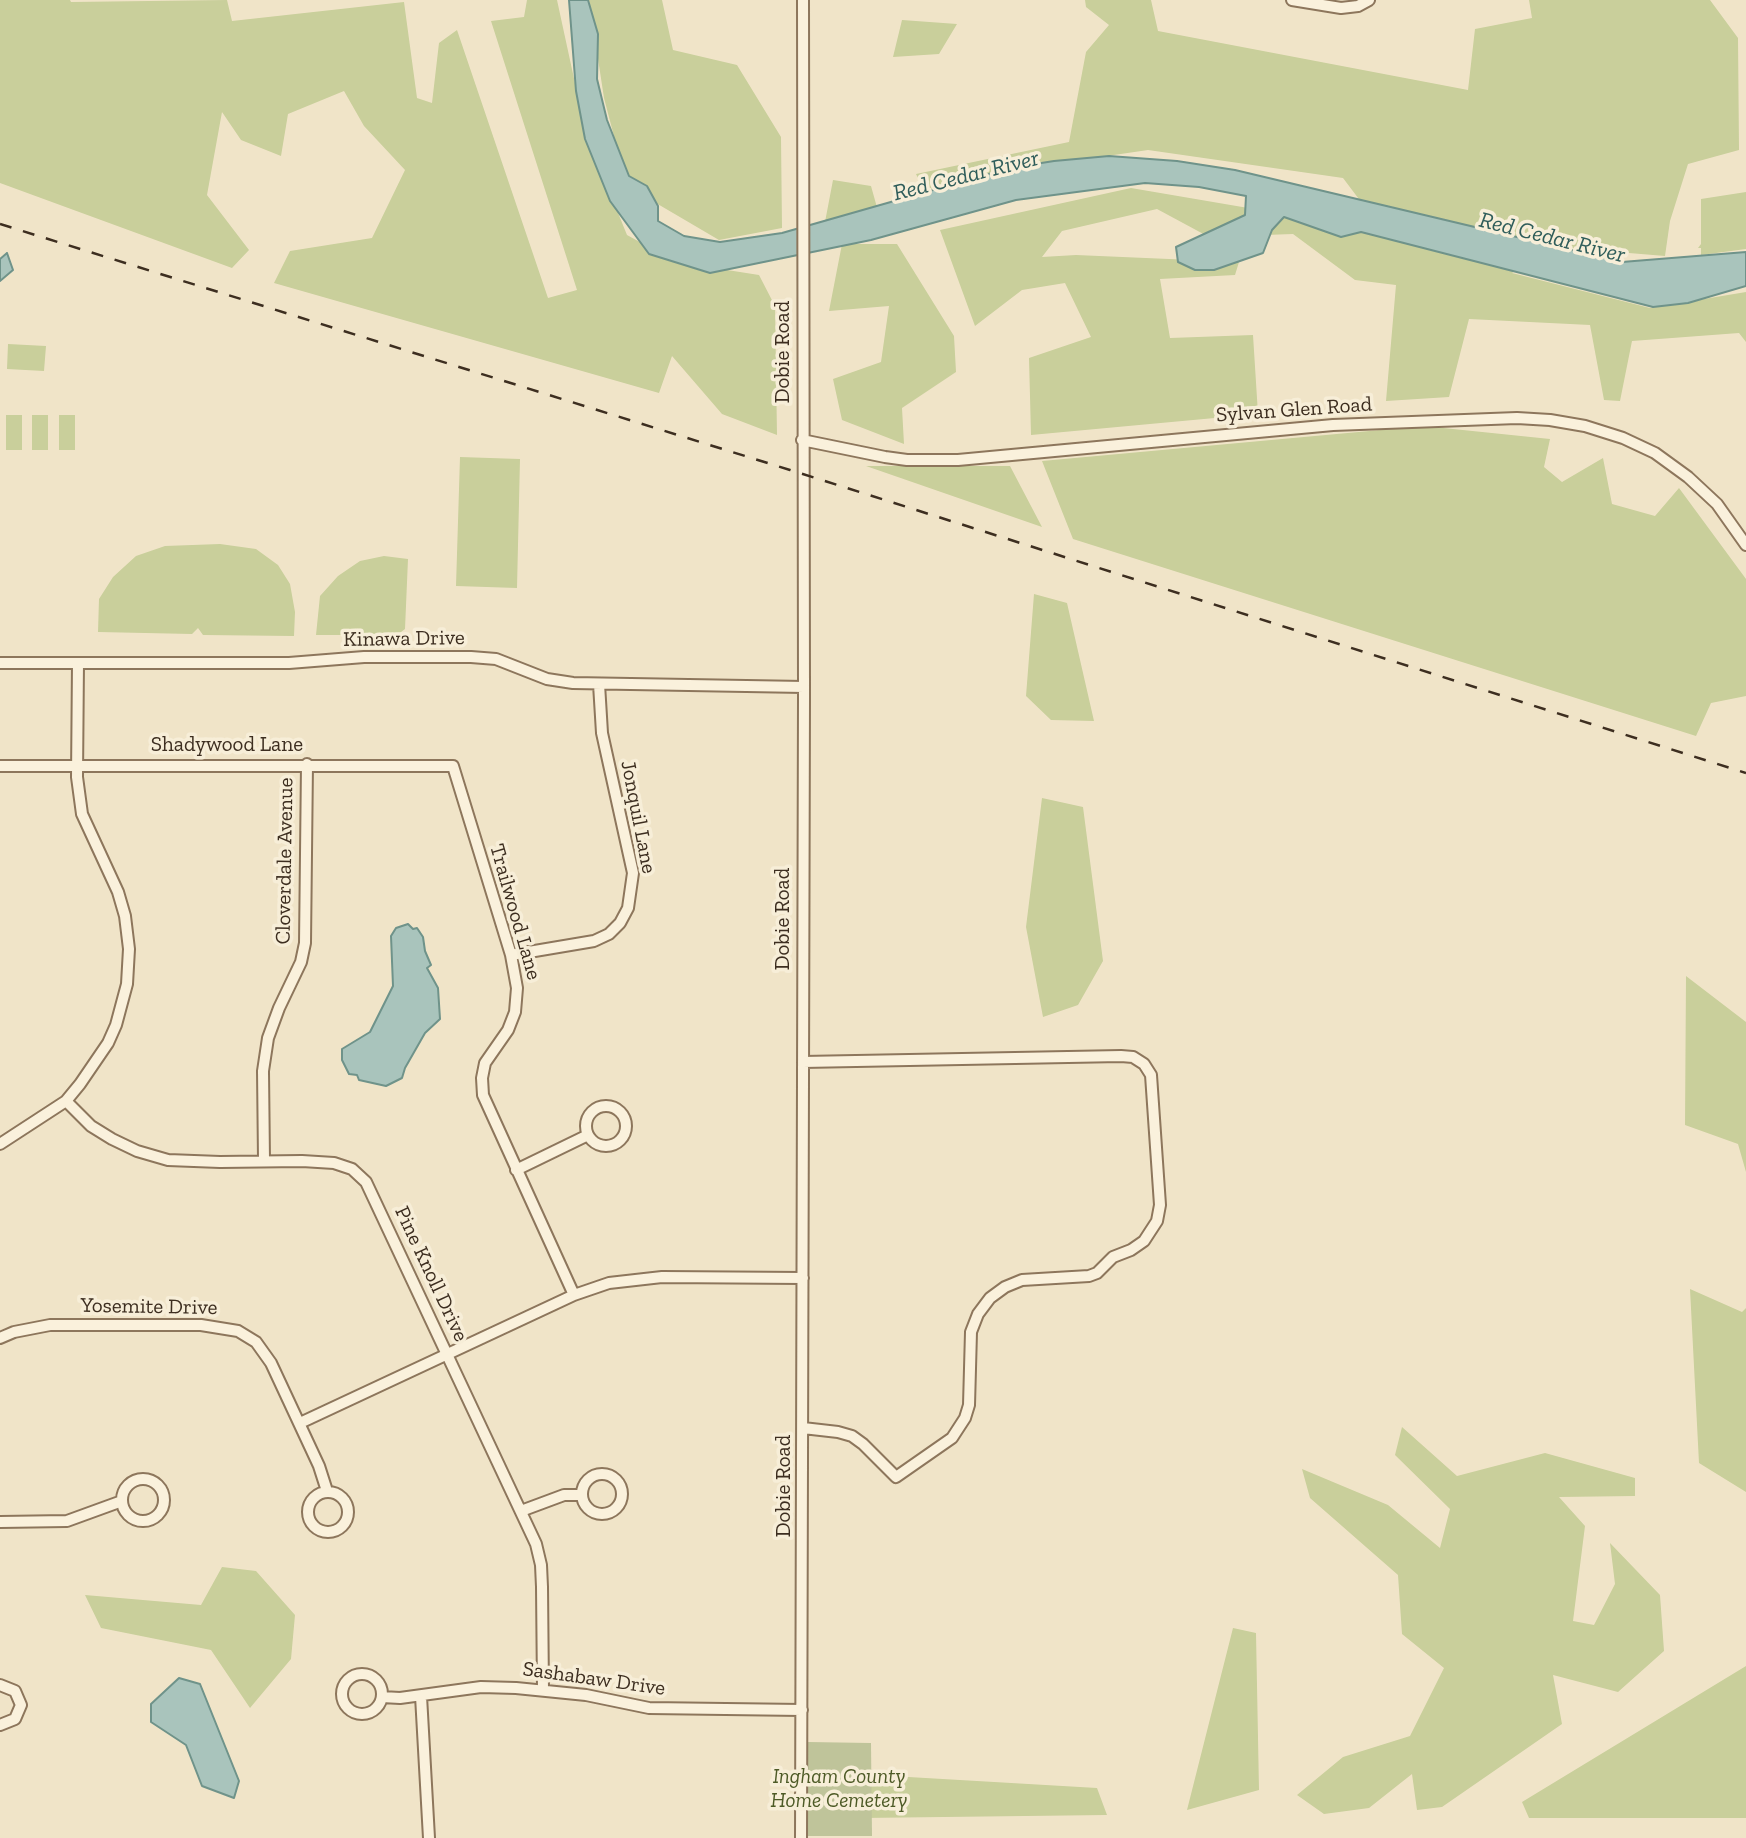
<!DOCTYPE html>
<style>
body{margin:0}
canvas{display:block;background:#f0e4c8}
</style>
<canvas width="1746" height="1838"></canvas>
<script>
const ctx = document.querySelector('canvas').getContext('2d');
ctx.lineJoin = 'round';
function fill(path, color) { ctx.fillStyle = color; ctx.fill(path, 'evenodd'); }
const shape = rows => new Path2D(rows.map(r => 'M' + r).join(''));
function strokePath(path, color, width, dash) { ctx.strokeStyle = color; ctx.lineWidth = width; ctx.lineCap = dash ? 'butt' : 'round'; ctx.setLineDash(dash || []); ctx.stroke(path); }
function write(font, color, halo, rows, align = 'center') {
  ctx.font = font + ' "Zilla Slab",serif'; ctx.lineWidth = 7; ctx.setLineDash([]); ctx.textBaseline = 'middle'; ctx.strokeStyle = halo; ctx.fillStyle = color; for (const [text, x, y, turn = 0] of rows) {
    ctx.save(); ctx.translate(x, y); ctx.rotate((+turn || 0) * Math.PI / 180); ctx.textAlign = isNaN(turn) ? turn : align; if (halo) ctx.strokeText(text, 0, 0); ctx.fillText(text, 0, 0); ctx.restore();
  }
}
fill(shape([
 [0,0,70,0,71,2,227,0,232,21,404,2,417,98,432,103,439,43,457,30,548,298,577,290,491,21,524,17,527,0,557,0,586,134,627,235,676,262,759,275,775,306,777,435,722,414,672,356,659,393,274,283,290,251,372,238,405,170,364,126,344,91,288,114,281,156,241,140,222,112,207,195,249,250,232,268,0,183],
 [589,0,662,0,673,50,737,65,781,137,782,228,719,240,627,186,604,98],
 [1085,0,1151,0,1158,31,1468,90,1475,29,1532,18,1529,0,1710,0,1738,38,1739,150,1688,164,1670,221,1665,256,1557,247,1512,273,1650,308,1746,292,1746,342,1739,333,1632,341,1620,401,1604,400,1590,325,1469,319,1449,397,1386,401,1396,285,1355,280,1293,234,1209,237,1157,209,1062,231,1042,257,1076,255,1239,262,1235,275,1160,279,1170,338,1253,335,1258,414,1031,435,1029,358,1091,337,1065,283,1022,290,975,326,940,230,1131,188,1383,231,1343,178,1148,150,1025,168,927,196,916,174,1069,142,1086,52,1109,25,1086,7],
 [902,20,957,24,939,54,893,57],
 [833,180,871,186,878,211,825,222],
 [1746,192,1746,249,1701,255,1701,248,1698,248,1701,244,1701,199],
 [842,244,897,244,954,336,956,372,902,408,904,444,842,420,833,379,881,362,889,306,829,311],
 [8,344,46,346,44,371,7,369],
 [6,415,22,415,22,450,6,450],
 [32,415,48,415,48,450,32,450],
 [59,415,75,415,75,450,59,450],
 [1424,426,1550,439,1544,467,1562,482,1603,458,1612,504,1655,516,1679,488,1746,579,1746,696,1711,703,1696,736,1073,539,1042,461],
 [460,457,520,459,517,588,456,586],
 [866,466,1010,466,1042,527],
 [220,544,256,549,278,565,290,584,295,612,294,636,203,635,198,628,192,634,98,632,99,599,113,577,136,556,165,546],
 [384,556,408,559,405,629,397,635,316,635,320,596,338,576,360,561],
 [1034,594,1067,603,1094,721,1051,720,1026,696],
 [1042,798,1083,807,1103,961,1078,1005,1043,1017,1026,927],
 [1686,976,1746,1022,1746,1172,1738,1144,1685,1125],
 [1690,1289,1742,1312,1746,1308,1746,1492,1699,1463],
 [1402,1427,1457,1476,1545,1453,1635,1478,1635,1496,1559,1497,1585,1526,1573,1621,1594,1625,1615,1584,1610,1543,1660,1595,1664,1651,1618,1692,1553,1675,1562,1724,1442,1807,1417,1810,1412,1774,1369,1808,1324,1814,1297,1795,1343,1757,1410,1736,1444,1668,1402,1634,1398,1575,1310,1498,1302,1469,1388,1505,1440,1548,1450,1509,1395,1455],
 [222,1567,256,1571,295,1615,291,1659,250,1708,211,1650,101,1628,85,1595,201,1605],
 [1233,1628,1256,1633,1259,1790,1187,1810],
 [1746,1666,1746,1818,1529,1818,1522,1802],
 [857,1774,1097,1788,1107,1815,862,1818]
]), '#c9cf9b');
fill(shape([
 [808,1742,871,1743,872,1836,807,1836]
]), '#bfc49a');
const water = shape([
 [569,0,588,0,598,34,597,79,607,120,629,176,647,186,658,206,658,221,684,236,720,242,782,233,1010,168,1054,161,1109,156,1177,161,1235,170,1622,262,1746,252,1746,286,1688,303,1653,307,1361,232,1341,237,1284,217,1272,230,1263,253,1214,270,1195,270,1178,262,1176,247,1245,215,1246,196,1199,187,1145,183,1016,200,871,240,710,273,649,254,610,201,585,139,576,91,569,0],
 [7,253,13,270,0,281,0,259,7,253],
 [408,924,413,929,417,928,423,937,425,951,431,965,427,968,438,988,440,1019,425,1033,405,1068,402,1078,386,1086,359,1080,357,1075,349,1074,342,1060,342,1049,370,1032,393,986,391,936,396,928,408,924],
 [179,1678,200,1684,239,1781,234,1798,202,1786,186,1745,151,1722,151,1704,179,1678]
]);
fill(water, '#a9c4bc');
strokePath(water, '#6f938a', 2);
const minor = shape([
 [1292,0,1341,8,1358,6,1369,0],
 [802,440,885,457,907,460,958,460,1333,425,1517,418,1550,420,1585,426,1623,438,1655,453,1688,477,1717,504,1746,545],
 [0,663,289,663,364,657,471,657,496,659,547,679,573,683,804,687],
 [0,766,453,766,511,955,517,988,515,1012,508,1030,485,1063,482,1078,483,1095,574,1295],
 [511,955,594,941,609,934,620,923,628,908,633,873,602,733,599,684],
 [803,1062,1121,1056,1133,1057,1144,1064,1151,1075,1160,1205,1157,1221,1144,1241,1131,1250,1113,1257,1097,1273,1089,1276,1022,1280,1005,1287,990,1298,978,1314,971,1332,969,1405,965,1418,952,1438,896,1477,863,1444,852,1436,838,1432,803,1428],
 [66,1101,91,1126,112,1139,137,1151,168,1160,220,1162,302,1161,334,1163,352,1169,366,1182,536,1544,541,1565,542,1587,543,1690],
 '586 1126a20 20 0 1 1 40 0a20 20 0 1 1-40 0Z',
 [0,1144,66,1101,80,1084,108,1043,116,1025,127,984,129,949,125,916,118,892,82,814,77,777,78,663],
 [264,1160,263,1071,268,1038,279,1008,301,962,305,943,307,764],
 [516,1170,588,1135],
 [0,1338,14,1332,50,1325,201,1325,238,1331,256,1342,271,1363,319,1466,327,1491],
 [300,1423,574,1295,609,1283,662,1277,803,1278],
 '582 1494a20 20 0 1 1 40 0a20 20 0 1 1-40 0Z',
 '122 1500a21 21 0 1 1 42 0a21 21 0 1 1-42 0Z',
 '308 1512a20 20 0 1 1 40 0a20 20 0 1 1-40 0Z',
 [521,1511,564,1495,582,1495],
 [0,1522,67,1521,122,1501],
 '342 1694a20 20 0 1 1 40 0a20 20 0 1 1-40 0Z',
 [0,1685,15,1691,21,1705,15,1719,0,1725],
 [421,1696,429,1838],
 [382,1697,400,1698,481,1687,516,1688,586,1695,649,1708,802,1710],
 [801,1838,804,697,803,0]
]);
strokePath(minor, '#8d765c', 14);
strokePath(minor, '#faf1dc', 10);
strokePath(shape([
 [0,224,790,470,1746,773]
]), '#3d2e20', 2.5, [12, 12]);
write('21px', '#3d2e20', '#f7eed8', [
 ["Dobie Road",783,352,-90],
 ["Sylvan Glen Road",1294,410,-4],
 ["Kinawa Drive",404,639,-1],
 ["Shadywood Lane",227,745],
 ["Jonquil Lane",638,817,79],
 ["Cloverdale Avenue",285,861,-89],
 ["Trailwood Lane",515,912,74],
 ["Dobie Road",783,919,-90],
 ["Pine Knoll Drive",431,1274,65],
 ["Yosemite Drive",149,1307,1],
 ["Dobie Road",784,1486,-90],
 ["Sashabaw Drive",594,1679,8]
]);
write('italic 21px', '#4d5a26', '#f7eed8', [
 ["Ingham County",839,1777],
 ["Home Cemetery",839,1801]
]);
write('italic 23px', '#2f5d5a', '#f7eed8', [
 ["Red Cedar River",966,176,-14],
 ["Red Cedar River",1552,238,14]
]);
</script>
